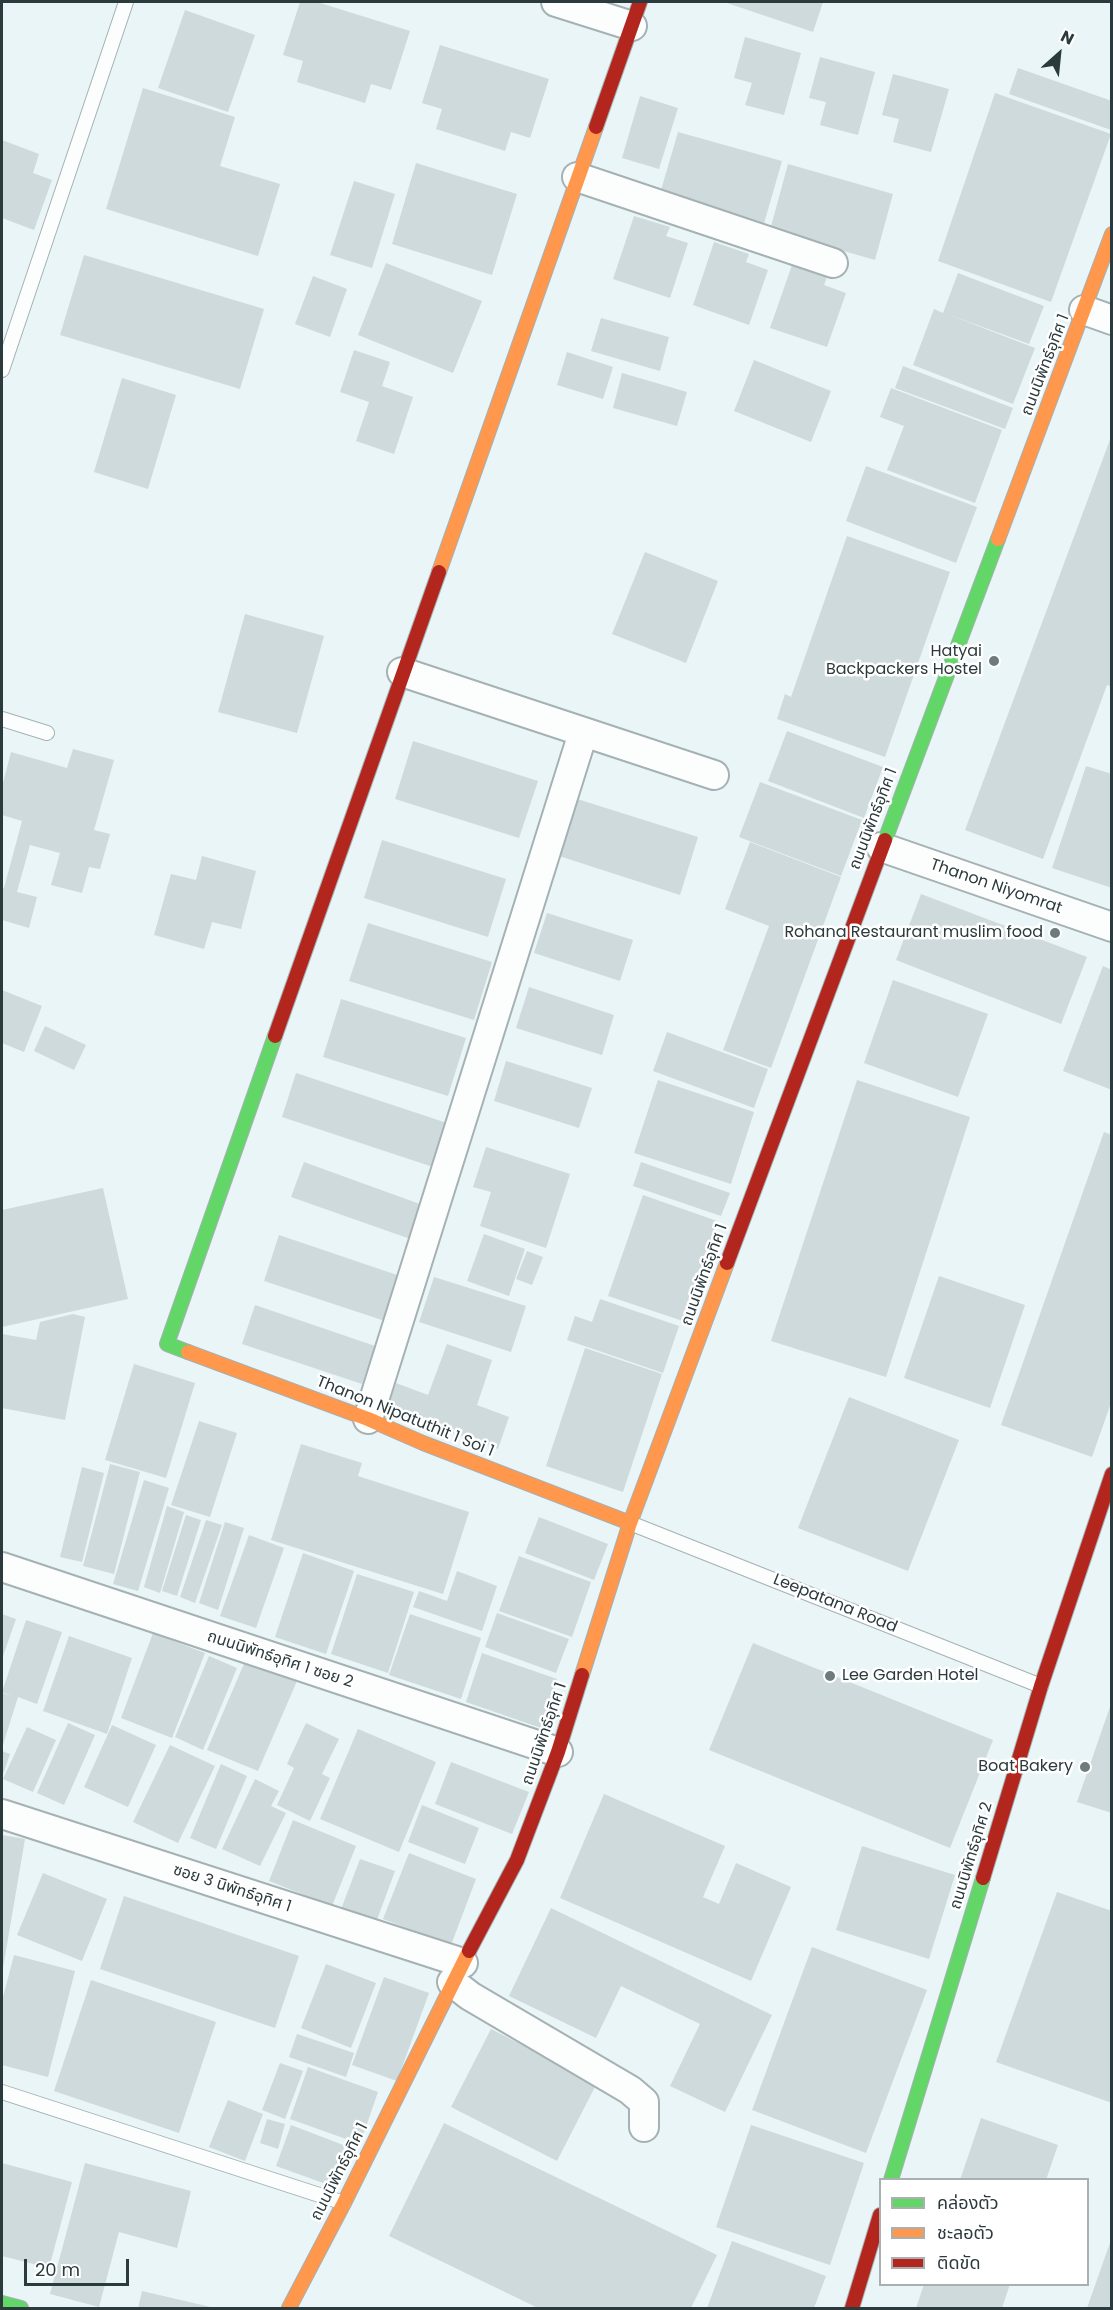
<!DOCTYPE html>
<meta charset="utf-8">
<style>
body{margin:0}
#map{position:relative;width:1113px;height:2310px;overflow:hidden;background:#e9f5f7;font-family:Poppins,"Noto Sans Thai",sans-serif}
canvas{display:block}
.frame{position:absolute;inset:0;border:3px solid #2b3a3c;pointer-events:none}
.legend{position:absolute;left:879px;top:2178px;width:210px;height:108px;box-sizing:border-box;background:#fff;border:2px solid #aab0b1;margin:0;padding:8px 10px;list-style:none;font-size:18px;color:#2b3a3c}
.legend li{display:flex;align-items:center;gap:12px;height:30px}
.legend b{width:30px;border:2px solid #aab0b1}
.north{position:absolute;left:1029px;top:24px;width:60px;height:60px;-webkit-text-stroke:4px #fff;paint-order:stroke;rotate:27deg;font-size:16px;font-weight:700;line-height:24px;text-align:center;color:#2b3a3c}
.north::after{content:'';display:block;margin:auto;width:21px;height:27px;background:#2b3a3c;clip-path:polygon(50% 0,100% 100%,50% 72%,0 100%)}
.scale{position:absolute;left:24px;top:2259px;width:105px;height:27px;box-sizing:border-box;border:3px solid #2b3a3c;border-top:0;padding-left:8px;font-size:18px;line-height:21px;white-space:nowrap;color:#2b3a3c;-webkit-text-stroke:4px #fff;paint-order:stroke}
</style>
<div id="map">
<canvas width="1113" height="2310"></canvas>
<div class="frame"></div>
<ul class="legend">
<li><b style="height:8px;background:#63d668"></b>คล่องตัว</li>
<li><b style="height:8px;background:#ff974d"></b>ชะลอตัว</li>
<li><b style="height:8px;background:#b3261e"></b>ติดขัด</li>
</ul>
<div class="north">N</div>
<div class="scale">20 m</div>
</div>
<script>
const ctx = document.querySelector('canvas').getContext('2d');
ctx.lineJoin = 'round';
function fill(path, color) { ctx.fillStyle = color; ctx.fill(path, 'evenodd'); }
const shape = rows => new Path2D(rows.map(r => 'M' + r).join(''));
function strokePath(path, color, width, dash) { ctx.strokeStyle = color; ctx.lineWidth = width; ctx.lineCap = dash ? 'butt' : 'round'; ctx.setLineDash(dash || []); ctx.stroke(path); }
function write(font, color, halo, rows, align = 'center') {
  ctx.font = font + ' Poppins,"Noto Sans Thai",sans-serif'; ctx.lineWidth = 5; ctx.setLineDash([]); ctx.textBaseline = 'middle'; ctx.strokeStyle = halo; ctx.fillStyle = color; for (const [text, x, y, turn = 0] of rows) {
    ctx.save(); ctx.translate(x, y); ctx.rotate((+turn || 0) * Math.PI / 180); ctx.textAlign = isNaN(turn) ? turn : align; if (halo) ctx.strokeText(text, 0, 0); ctx.fillText(text, 0, 0); ctx.restore();
  }
}
fill(shape([
 [300,2,317,2,410,31,391,90,371,84,365,103,297,82,303,61,283,55],
 [724,2,823,2,813,32],
 [185,10,255,35,228,112,158,88],
 [745,37,801,53,784,115,745,105,752,83,734,78],
 [440,45,549,79,530,138,511,132,505,151,436,129,442,109,422,103],
 [820,57,875,72,858,135,820,125,826,102,809,98],
 [1018,68,1112,101,1111,130,1009,94],
 [893,74,949,89,931,152,893,142,899,119,882,115],
 [143,88,235,117,220,166,280,184,258,256,106,209],
 [995,93,1111,134,1051,302,938,261],
 [640,96,678,108,659,169,622,158],
 [678,132,782,161,763,227,659,197],
 [2,140,39,154,33,173,52,180,34,230,2,218],
 [416,163,517,194,492,275,392,244],
 [788,164,893,194,875,260,770,230],
 [354,181,395,194,372,268,330,255],
 [634,216,670,227,666,236,688,243,670,298,613,279],
 [714,242,749,254,746,262,768,270,749,325,693,305],
 [84,255,264,309,240,389,60,335],
 [386,263,482,301,453,373,358,335],
 [792,265,827,277,824,285,846,293,827,347,770,328],
 [958,273,1044,306,1029,344,947,314,1035,348,1013,404,913,365,934,309,943,313],
 [313,276,347,289,330,337,295,324],
 [601,318,669,337,660,371,591,351],
 [354,350,390,362,382,386,413,397,394,454,356,441,369,402,340,392],
 [567,352,613,367,603,399,557,385],
 [754,360,831,391,811,442,734,411],
 [903,366,1013,408,1005,429,895,388],
 [622,373,687,392,677,426,613,408],
 [122,378,176,395,148,489,94,472],
 [891,388,1002,430,975,503,887,470,904,426,880,417],
 [1111,437,1112,687,1107,685,1043,859,965,830],
 [866,466,977,507,956,563,846,521],
 [847,536,950,572,885,757,777,719,785,694,791,697],
 [645,552,718,581,686,663,612,634],
 [245,614,324,636,297,733,218,712],
 [787,731,883,767,864,818,768,781],
 [413,741,538,781,519,838,395,799],
 [73,749,114,760,94,830,110,834,100,869,89,867,82,893,51,885,60,853,30,845,17,892,37,897,29,928,2,920,2,888,4,888,22,821,2,815,2,787,11,752,67,768],
 [1086,766,1112,774,1112,888,1052,868],
 [760,782,862,820,841,876,739,837],
 [574,798,698,837,680,895,556,855],
 [382,840,506,879,488,937,364,898],
 [750,842,841,877,771,1068,723,1050,769,926,725,909],
 [202,856,256,871,241,929,212,922,204,949,154,935,171,874,196,880],
 [921,894,1087,957,1061,1024,896,960],
 [547,913,633,940,620,981,534,953],
 [368,923,492,962,474,1020,349,981],
 [1103,966,1112,970,1112,1090,1063,1071],
 [893,980,988,1014,958,1097,864,1063],
 [529,987,614,1015,602,1055,516,1028],
 [2,990,42,1006,24,1052,2,1043],
 [341,999,466,1038,448,1096,323,1057],
 [45,1026,86,1045,74,1070,34,1051],
 [667,1032,768,1069,754,1108,653,1071],
 [506,1061,592,1088,579,1128,494,1101],
 [296,1073,453,1125,439,1169,282,1117],
 [658,1080,754,1112,731,1184,634,1153],
 [857,1080,970,1117,886,1377,771,1341],
 [1104,1132,1112,1135,1112,1400,1092,1457,1001,1425],
 [486,1147,570,1174,546,1248,480,1226,491,1192,473,1187],
 [304,1162,428,1207,416,1241,291,1197],
 [641,1162,730,1193,721,1216,633,1186],
 [103,1188,128,1299,2,1327,2,1210],
 [643,1195,717,1221,683,1321,608,1296],
 [484,1234,525,1249,509,1296,467,1281],
 [279,1235,400,1276,385,1321,264,1281],
 [527,1251,543,1257,532,1285,516,1279],
 [939,1276,1025,1305,990,1408,904,1378],
 [434,1277,526,1306,511,1352,419,1322],
 [600,1299,679,1326,663,1373,567,1340,575,1316,592,1322],
 [255,1305,375,1346,362,1384,242,1344],
 [73,1314,85,1317,65,1420,2,1408,2,1334,36,1340,40,1322],
 [447,1344,492,1360,477,1405,509,1417,498,1449,387,1410,396,1383,428,1395],
 [585,1348,662,1374,623,1492,546,1466],
 [134,1364,195,1383,166,1478,105,1460],
 [849,1397,959,1440,908,1571,798,1528],
 [199,1421,237,1433,210,1517,171,1505],
 [301,1444,362,1463,358,1476,469,1512,443,1594,271,1540],
 [110,1464,140,1472,114,1574,83,1566],
 [82,1467,104,1473,82,1562,60,1557],
 [144,1480,169,1488,138,1591,113,1584],
 [167,1506,184,1512,160,1593,144,1587],
 [186,1515,201,1520,177,1596,162,1591],
 [539,1517,608,1544,594,1580,525,1553],
 [206,1520,222,1525,195,1603,180,1597],
 [225,1522,244,1528,218,1610,199,1603],
 [249,1535,284,1548,256,1628,220,1616],
 [303,1553,354,1571,326,1654,275,1637],
 [519,1556,591,1582,572,1637,499,1611],
 [457,1571,497,1586,482,1631,413,1607,419,1591,447,1601],
 [357,1574,414,1592,388,1673,331,1654],
 [497,1613,569,1639,556,1673,485,1647],
 [2,1614,16,1619,2,1659],
 [410,1614,481,1638,461,1699,389,1675],
 [26,1620,62,1632,37,1704,18,1697,2,1748,2,1693,11,1696,2,1692],
 [153,1633,205,1653,172,1738,121,1718],
 [69,1636,132,1658,107,1734,43,1711],
 [753,1643,993,1740,950,1848,709,1750],
 [482,1653,557,1679,541,1728,466,1702],
 [209,1656,237,1668,203,1750,175,1737],
 [246,1659,297,1681,258,1771,207,1750],
 [1112,1701,1112,1813,1077,1802],
 [68,1723,95,1735,64,1805,37,1793],
 [306,1723,339,1739,322,1774,330,1778,310,1821,277,1805,294,1768,287,1764],
 [112,1725,156,1745,128,1807,84,1787],
 [27,1727,56,1740,33,1792,3,1779],
 [358,1729,436,1762,399,1852,320,1819],
 [170,1745,215,1766,178,1843,133,1822],
 [2,1751,10,1754,2,1777],
 [451,1762,529,1792,512,1834,435,1804],
 [221,1764,247,1776,216,1849,190,1838],
 [255,1779,279,1791,271,1806,286,1813,260,1866,222,1849],
 [604,1794,725,1846,703,1897,719,1904,736,1863,791,1887,751,1981,560,1898],
 [422,1805,479,1828,465,1864,408,1842],
 [293,1820,356,1846,332,1906,269,1881],
 [2,1835,25,1839,3,1968,2,1968],
 [862,1846,955,1875,929,1959,836,1930],
 [409,1853,476,1879,451,1945,383,1919],
 [360,1859,395,1871,375,1925,340,1912],
 [43,1873,107,1899,82,1961,17,1935],
 [1057,1892,1112,1911,1112,2103,996,2062],
 [124,1896,299,1956,275,2028,100,1969],
 [551,1908,772,2015,725,2112,670,2086,700,2024,621,1986,596,2038,509,1996],
 [812,1947,927,1990,866,2153,752,2110],
 [14,1955,75,1971,48,2077,2,2065,2,2001],
 [326,1964,376,1983,351,2048,301,2028],
 [384,1977,429,1993,397,2081,352,2065],
 [91,1980,216,2022,179,2133,54,2091],
 [491,2029,597,2083,557,2161,451,2107],
 [297,2034,354,2053,346,2077,289,2057],
 [280,2063,303,2071,285,2119,262,2110],
 [308,2067,378,2092,360,2144,290,2119],
 [228,2100,263,2114,245,2161,209,2147],
 [981,2118,1058,2145,1046,2180,960,2180],
 [267,2119,285,2124,278,2149,260,2143],
 [444,2123,717,2255,691,2308,538,2308,389,2236],
 [291,2125,351,2148,337,2188,276,2166],
 [751,2125,864,2163,830,2265,716,2227],
 [2,2163,72,2182,49,2268,2,2256],
 [85,2163,191,2191,177,2248,119,2232,99,2307,50,2294],
 [1111,2240,1112,2308,1087,2308],
 [732,2241,826,2276,814,2308,707,2308],
 [924,2284,1010,2284,1002,2308,916,2308],
 [142,2291,215,2308,138,2308]
]), '#cedadc');
const lane = shape([
 [2,370,126,2],
 [2,719,47,733],
 [630,1523,1041,1686],
 [2,2092,344,2203]
]);
const street = shape([
 [556,2,632,26],
 [577,177,833,263],
 [1084,310,1112,320],
 [402,672,714,775],
 [881,847,1112,927],
 [368,1419,583,733],
 [2,1567,558,1752],
 [2,1814,463,1963],
 [452,1982,470,1996,630,2090,644,2102,644,2127]
]);
const fast = shape([
 [885,840,998,539],
 [188,1352,167,1344,275,1036],
 [891,2180,983,1878],
 [2,2303,21,2308]
]);
const slow = shape([
 [998,539,1112,234],
 [439,572,596,127],
 [188,1352,368,1419,423,1443,630,1523],
 [582,1675,630,1523,727,1263],
 [289,2308,344,2203,469,1951]
]);
const jam = shape([
 [596,127,640,2],
 [275,1036,439,572],
 [727,1263,885,840],
 [983,1878,1041,1686,1112,1474],
 [469,1951,517,1860,558,1752,582,1675],
 [852,2308,880,2215]
]);
strokePath(lane, '#a5b1b3', 16);
strokePath(street, '#a5b1b3', 32);
strokePath(fast, '#a5b1b3', 16);
strokePath(slow, '#a5b1b3', 16);
strokePath(jam, '#a5b1b3', 16);
strokePath(lane, '#fcfefe', 14);
strokePath(street, '#fcfefe', 28);
strokePath(fast, '#63d668', 14);
strokePath(slow, '#ff974d', 14);
strokePath(jam, '#b3261e', 14);
for (const [x, y, r, color] of [
 [994,661,6,"#6e7b7d"],
 [1055,933,6,"#6e7b7d"],
 [830,1676,6,"#6e7b7d"],
 [1085,1767,6,"#6e7b7d"]
]) { const dot = new Path2D(); dot.arc(x, y, r, 0, 2 * Math.PI); ctx.fillStyle = color; ctx.fill(dot); strokePath(dot, '#fff', 2); }
write('16px', '#2b3a3c', '#fff', [
 ["ถนนนิพัทธ์อุทิศ 1",1046,365,-69],
 ["ถนนนิพัทธ์อุทิศ 1",874,819,-69],
 ["Thanon Niyomrat",996,887,19],
 ["ถนนนิพัทธ์อุทิศ 1",705,1275,-70],
 ["Thanon Nipatuthit 1 Soi 1",405,1417,22],
 ["Leepatana Road",835,1604,22],
 ["ถนนนิพัทธ์อุทิศ 1 ซอย 2",280,1660,18],
 ["ถนนนิพัทธ์อุทิศ 1",545,1734,-71],
 ["ถนนนิพัทธ์อุทิศ 2",972,1856,-73],
 ["ซอย 3 นิพัทธ์อุทิศ 1",232,1889,18],
 ["ถนนนิพัทธ์อุทิศ 1",340,2172,-63]
]);
write('16px', '#2b3a3c', '#fff', [
 ["Hatyai",982,652],
 ["Backpackers Hostel",982,670],
 ["Rohana Restaurant muslim food",1043,933],
 ["Lee Garden Hotel",842,1676,"left"],
 ["Boat Bakery",1073,1767]
], 'right');
</script>
